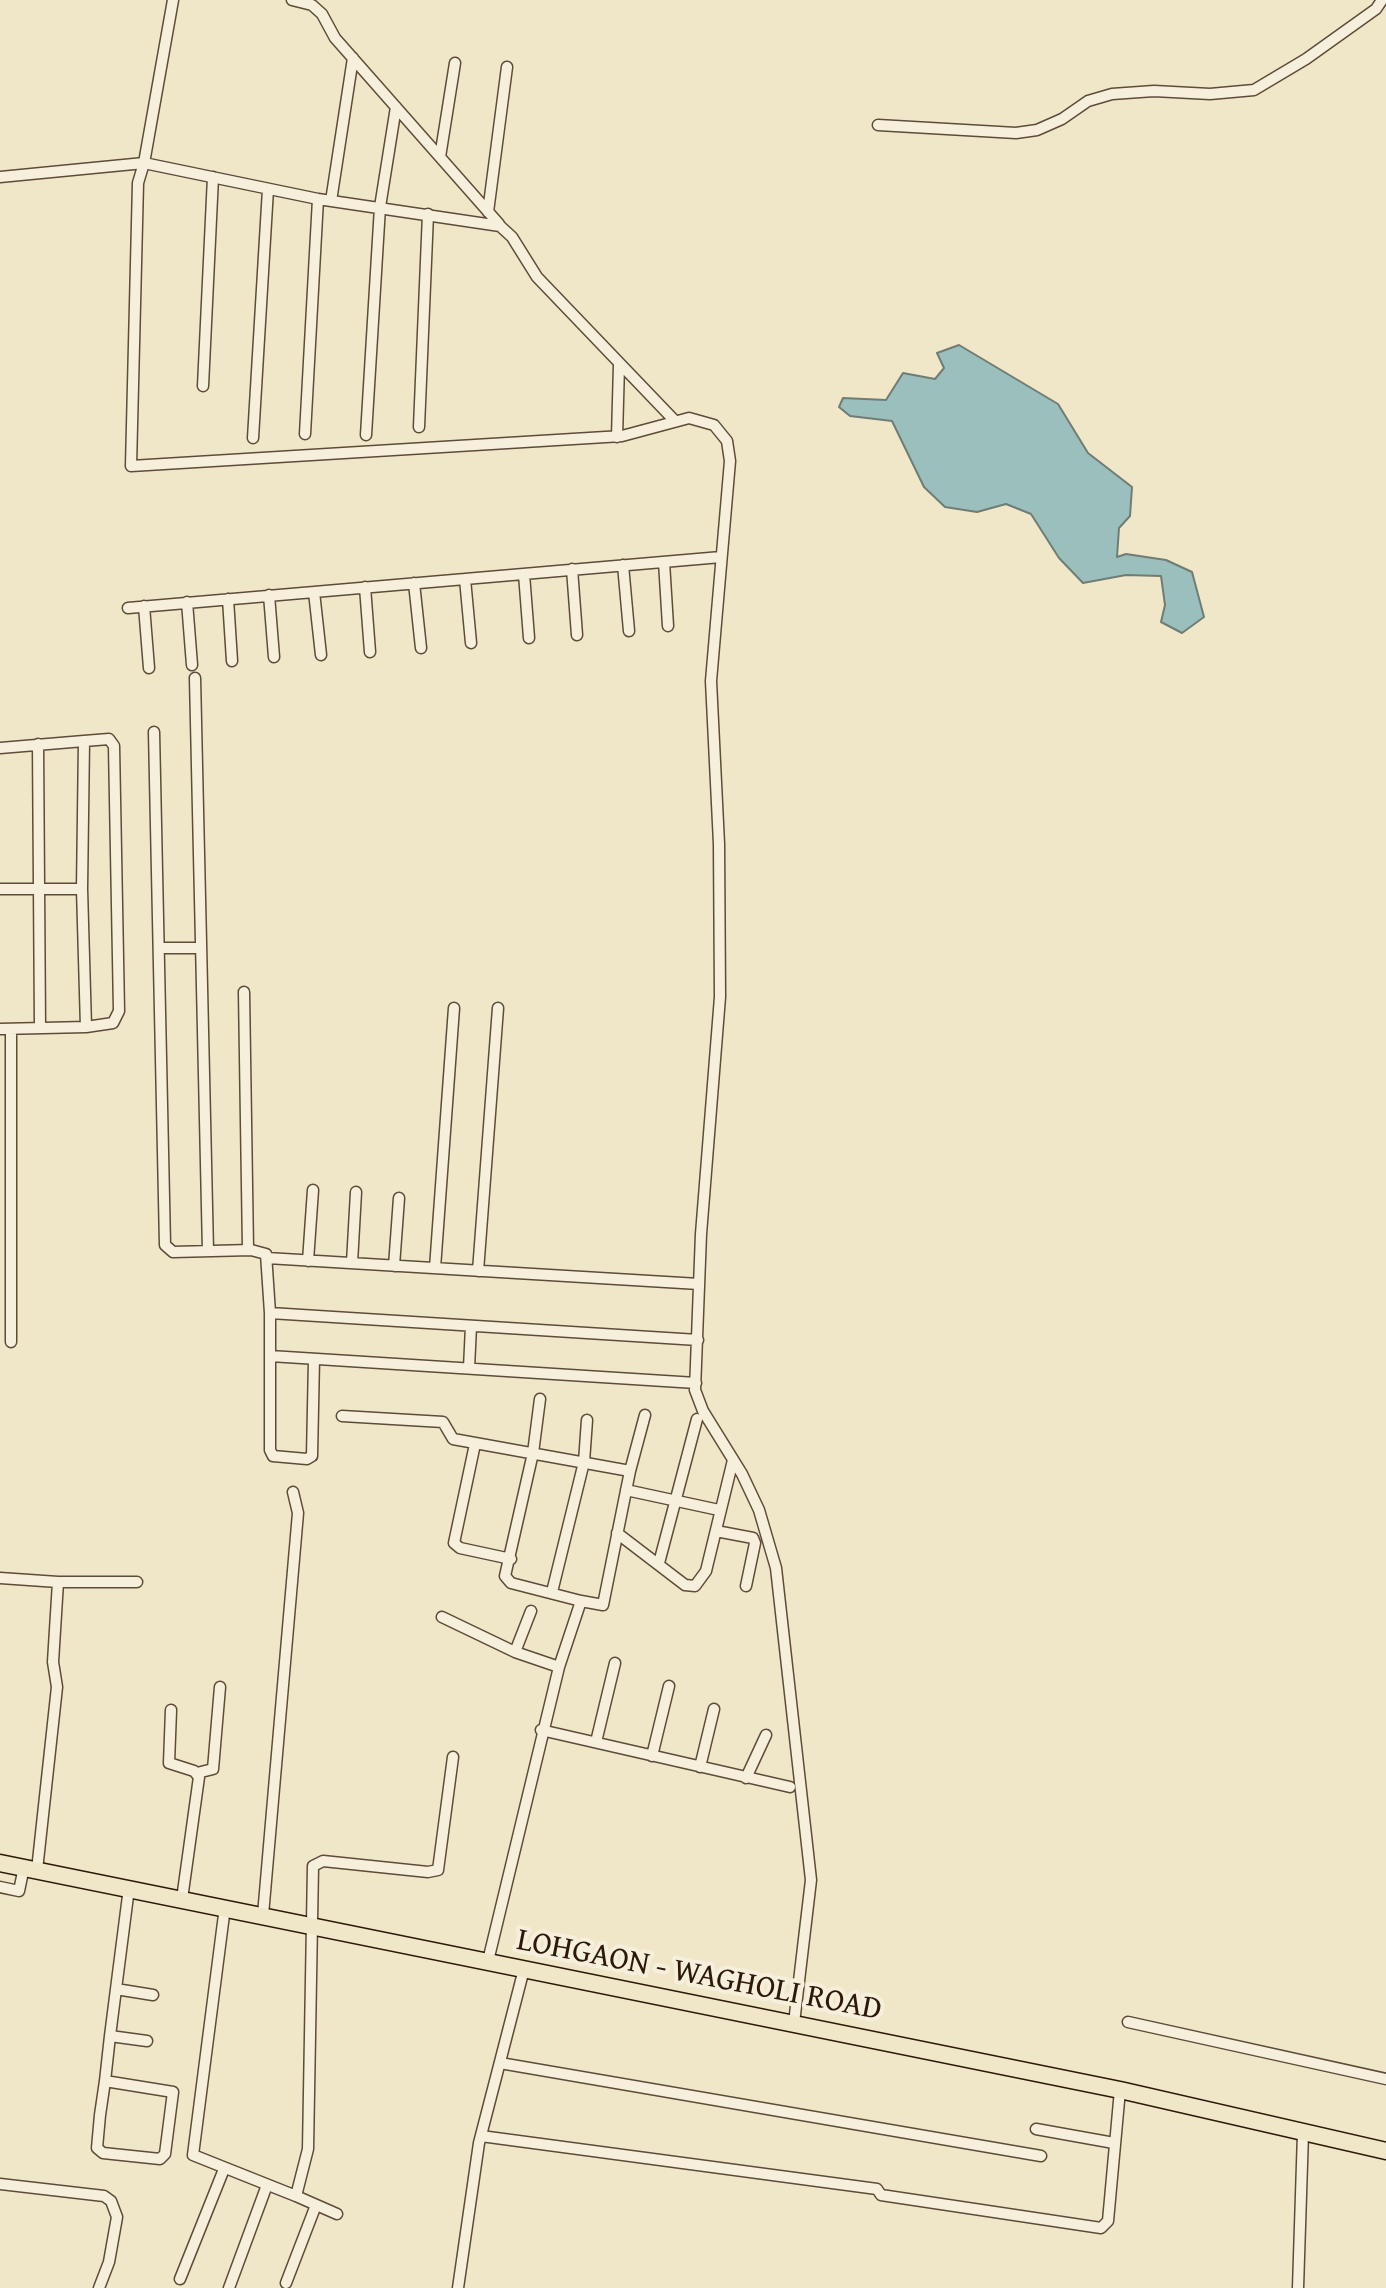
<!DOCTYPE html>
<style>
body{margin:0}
canvas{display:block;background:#f0e7c9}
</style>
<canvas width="1386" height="2288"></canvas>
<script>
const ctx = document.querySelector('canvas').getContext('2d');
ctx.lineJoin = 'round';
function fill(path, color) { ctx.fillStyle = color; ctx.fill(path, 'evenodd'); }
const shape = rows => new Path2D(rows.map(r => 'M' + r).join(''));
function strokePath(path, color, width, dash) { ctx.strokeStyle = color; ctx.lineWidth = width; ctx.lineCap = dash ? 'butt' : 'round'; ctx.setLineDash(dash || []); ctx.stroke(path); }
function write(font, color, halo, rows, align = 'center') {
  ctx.font = font + ' "Gentium Book Plus",serif'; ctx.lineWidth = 8; ctx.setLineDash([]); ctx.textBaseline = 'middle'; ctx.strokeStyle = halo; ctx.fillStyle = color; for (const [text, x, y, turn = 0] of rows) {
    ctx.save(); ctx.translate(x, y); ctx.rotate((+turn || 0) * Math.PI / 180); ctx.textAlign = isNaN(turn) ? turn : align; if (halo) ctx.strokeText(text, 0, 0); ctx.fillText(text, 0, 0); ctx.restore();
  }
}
const water = shape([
 [959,345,1058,404,1088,453,1132,487,1130,516,1119,528,1117,557,1126,554,1166,560,1192,572,1204,617,1182,633,1161,622,1165,605,1161,576,1126,575,1083,583,1059,558,1031,514,1006,504,977,512,945,507,924,487,892,421,850,416,839,407,843,398,886,400,903,373,935,379,944,368,937,353,959,345]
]);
fill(water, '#9bbfbc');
strokePath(water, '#6f7d74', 2);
const minor = shape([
 [173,0,144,163,318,199,500,226,512,237,537,277,674,420],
 [292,0,312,5,322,14,335,38,499,224],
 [878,125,1016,133,1037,130,1062,119,1088,101,1112,94,1154,91,1210,94,1254,90,1306,59,1376,9,1382,0],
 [440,157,455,63],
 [0,177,144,163,138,183,131,466,622,436,689,418,714,425,727,441,730,461,711,681,719,844,720,997,701,1234,695,1390,703,1411,742,1474,759,1510,776,1568,811,1880,794,2023],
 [331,201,353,58],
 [488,212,507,67],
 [203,386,213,177],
 [419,427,428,214],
 [305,434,318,199],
 [366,435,380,207,396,107],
 [617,437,619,365],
 [253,438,268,189],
 [664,562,668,626],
 [623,565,629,631],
 [572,569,577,635],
 [524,574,529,638],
 [465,579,471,643],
 [414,583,421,648],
 [365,587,370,652],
 [314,592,321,655],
 [269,595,274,657],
 [228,599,232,661],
 [187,602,192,665],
 [144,606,149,668],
 [128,608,721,557],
 [195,678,208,1251],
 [154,732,165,1245,173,1252,251,1250,266,1254,270,1313,270,1450,273,1456,307,1459,312,1456,314,1359],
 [84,741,109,739,114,746,119,1011,113,1023,86,1027],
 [38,744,40,1028],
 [0,748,84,741,82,889,86,1027,0,1029],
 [0,889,82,889],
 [159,948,201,948],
 [244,992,248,1250],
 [267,1258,699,1284],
 [308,1261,313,1190],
 [352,1263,356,1192],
 [394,1266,399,1198],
 [435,1268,454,1008],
 [478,1271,498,1008],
 [270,1313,698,1340],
 [11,1342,11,1029],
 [270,1356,696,1383],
 [469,1368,471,1326],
 [540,1399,533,1453,505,1576,511,1583,581,1601],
 [342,1416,443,1422,453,1439,630,1471,603,1605,581,1601,559,1667,488,1961],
 [475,1444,454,1543,460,1548,511,1559],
 [630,1471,645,1415],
 [626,1490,719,1510],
 [716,1531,753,1538,755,1543,746,1586],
 [617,1533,685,1585,695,1586,706,1571,733,1460],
 [659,1563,697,1419],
 [0,1578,58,1582,53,1662,57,1687,37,1870],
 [58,1582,137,1582],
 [552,1592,584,1462,587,1420],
 [442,1617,515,1652,559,1667],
 [515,1652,531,1611],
 [171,1710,169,1763,194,1771,199,1777,182,1899],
 [541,1730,790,1787],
 [596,1742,615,1663],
 [652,1756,669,1686],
 [700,1767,714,1709],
 [197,1773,213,1769,220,1687],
 [746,1778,766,1735],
 [0,1887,19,1891,24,1867],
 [225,1907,193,2155,296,2196,308,2149,313,1866,323,1861,428,1872,438,1870,453,1757],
 [263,1915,298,1513,293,1492],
 [116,1989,153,1995],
 [1128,2022,1386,2079],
 [110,2036,147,2041],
 [500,2063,1041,2156],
 [105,2081,173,2092,165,2154,160,2159,103,2153,97,2148,100,2115,105,2081,110,2036,116,1989,129,1888],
 [1036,2129,1114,2143],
 [481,2136,877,2189,881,2195,1101,2228,1108,2221,1120,2090],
 [0,2184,104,2196,111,2201,117,2217,109,2262,99,2288],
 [296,2196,337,2214],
 [180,2279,224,2169],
 [286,2283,316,2205],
 [229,2288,267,2185],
 [458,2288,479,2143,524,1969],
 [1298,2288,1303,2133]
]);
const primary = shape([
 [0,1863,1120,2090,1386,2151]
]);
strokePath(minor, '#5e4c38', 13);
strokePath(primary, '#2d1907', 19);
strokePath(minor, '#f5efdc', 10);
strokePath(primary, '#f0e7c9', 16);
write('32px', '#2d1907', '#f5efdc', [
 ["LOHGAON - WAGHOLI ROAD",699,1976,11]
]);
</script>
